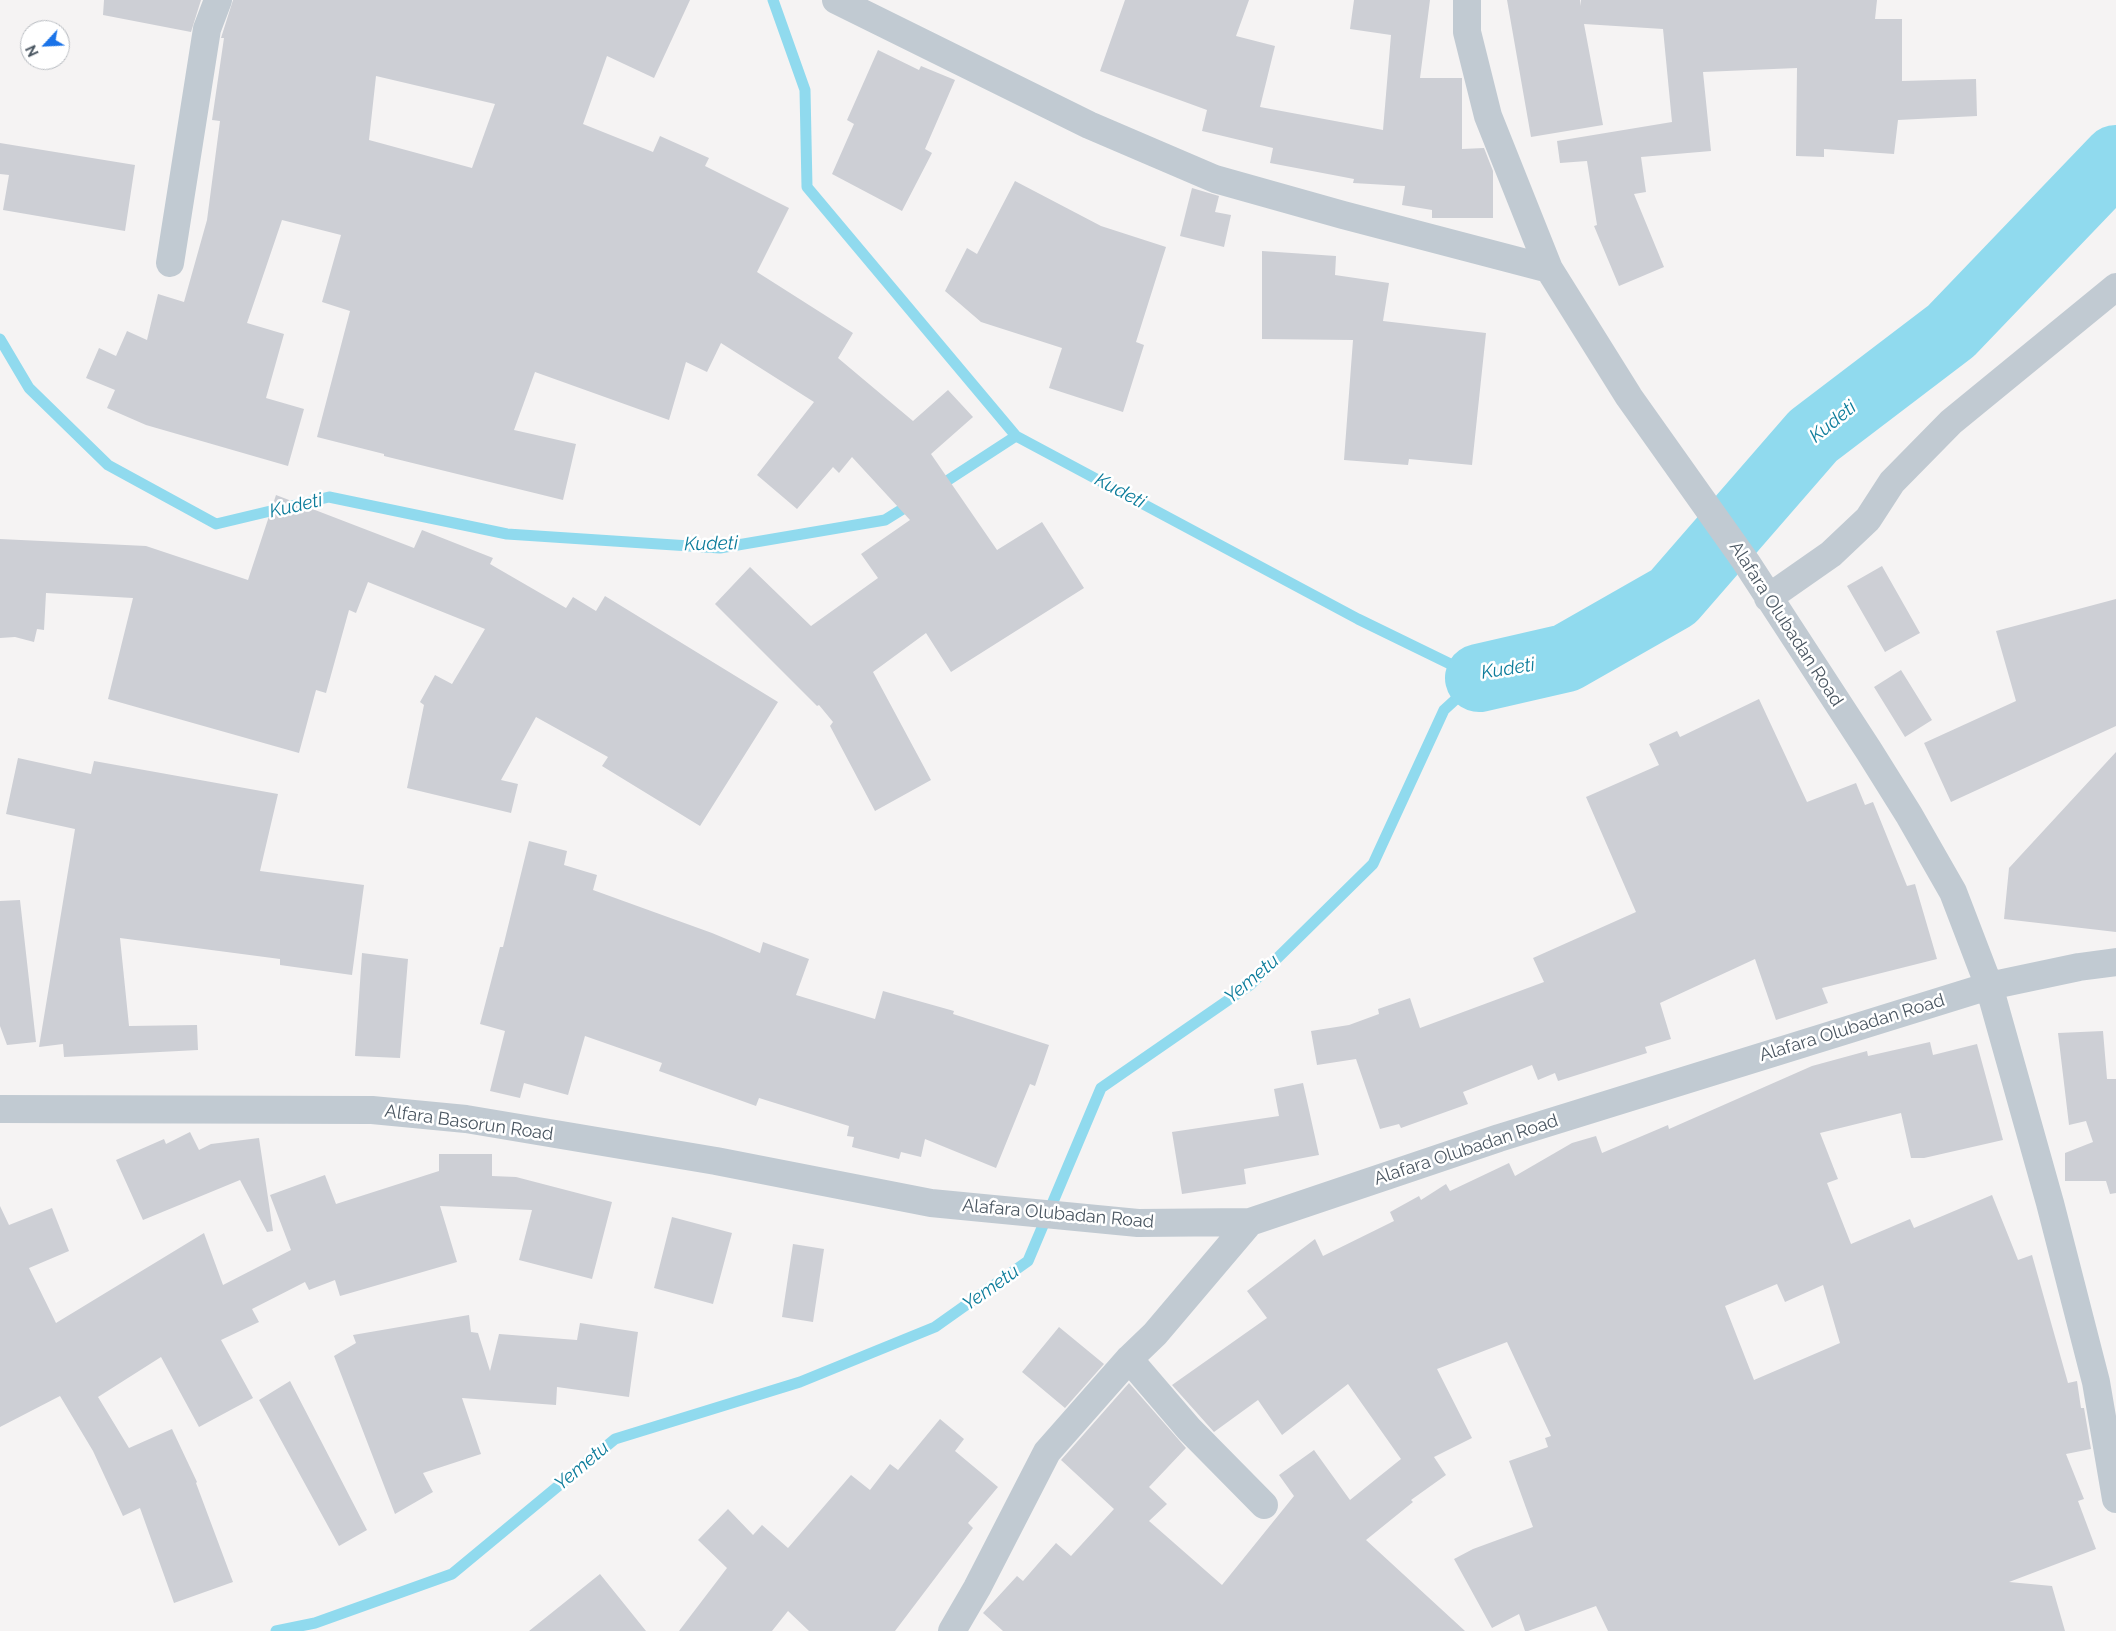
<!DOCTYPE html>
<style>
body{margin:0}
#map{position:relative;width:2116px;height:1631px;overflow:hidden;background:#f5f3f3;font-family:Raleway,sans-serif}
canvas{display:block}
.north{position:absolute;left:20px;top:20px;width:50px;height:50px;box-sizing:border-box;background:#fff;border:1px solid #b7bbc0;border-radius:50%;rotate:245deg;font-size:14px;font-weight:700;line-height:20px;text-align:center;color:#4a5661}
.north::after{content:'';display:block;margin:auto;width:18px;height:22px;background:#1a73e8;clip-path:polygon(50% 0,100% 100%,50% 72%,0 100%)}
</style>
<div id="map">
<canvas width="2116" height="1631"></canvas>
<div class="north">N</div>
</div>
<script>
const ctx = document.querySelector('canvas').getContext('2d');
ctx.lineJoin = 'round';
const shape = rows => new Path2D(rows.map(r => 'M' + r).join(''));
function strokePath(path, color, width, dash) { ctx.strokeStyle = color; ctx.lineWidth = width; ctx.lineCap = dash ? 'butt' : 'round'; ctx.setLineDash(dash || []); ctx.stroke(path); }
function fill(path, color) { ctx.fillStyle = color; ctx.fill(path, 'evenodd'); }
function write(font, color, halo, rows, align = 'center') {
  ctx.font = font + ' Raleway,sans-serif'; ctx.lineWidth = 5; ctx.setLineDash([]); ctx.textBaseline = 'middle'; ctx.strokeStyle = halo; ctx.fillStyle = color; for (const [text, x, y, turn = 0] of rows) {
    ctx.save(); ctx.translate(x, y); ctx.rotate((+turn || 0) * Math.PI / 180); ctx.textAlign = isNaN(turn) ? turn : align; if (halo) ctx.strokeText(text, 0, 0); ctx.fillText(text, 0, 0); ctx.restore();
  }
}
strokePath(shape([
 [0,339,29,388,108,465,216,524,329,497,507,534,720,548,885,520,914,502],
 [936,488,1016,436],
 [276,1631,315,1623,452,1574,615,1439,800,1382,935,1327,1028,1261,1101,1088,1250,985,1373,864,1444,710,1479,678,1358,619,1016,436,807,187,805,90,773,0]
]), '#90daee', 11);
strokePath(shape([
 [1479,678,1566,658,1673,597,1813,436,1951,331,2116,159]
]), '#90daee', 68);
fill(shape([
 [104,0,201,0,191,32,103,15],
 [233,0,690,0,654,78,607,56,583,124,653,152,660,136,709,158,705,166,789,208,757,272,853,333,838,358,913,421,948,390,973,417,931,454,997,550,1042,522,1084,588,951,672,926,633,873,672,931,780,875,811,830,726,833,722,819,705,817,706,715,604,750,567,811,626,878,578,861,554,910,520,852,457,839,473,833,467,797,509,757,475,814,402,721,343,707,372,686,362,669,420,535,372,514,430,576,444,563,500,384,456,384,454,317,437,350,311,322,302,341,235,282,220,247,323,284,334,266,398,304,409,288,466,146,425,107,408,115,390,86,378,99,348,116,356,127,331,147,340,158,294,184,302,207,220,220,121,212,120,224,38,221,38],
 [376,76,495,104,472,168,369,140],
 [1125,0,1249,0,1236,36,1275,46,1260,107,1383,130,1391,35,1350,29,1354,0,1430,0,1420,78,1462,78,1462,149,1484,148,1493,171,1493,218,1432,218,1432,210,1402,205,1405,186,1353,183,1354,179,1270,163,1273,148,1202,131,1207,110,1100,71],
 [1507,0,1580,0,1581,6,1581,0,1877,0,1875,19,1902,19,1902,81,1976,79,1977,116,1898,120,1894,154,1824,149,1824,157,1796,156,1797,68,1703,72,1711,151,1641,157,1646,192,1634,194,1664,267,1619,286,1594,226,1597,225,1587,161,1560,163,1557,141,1672,122,1663,29,1584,24,1603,125,1531,137],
 [878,50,919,70,921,66,955,80,925,149,932,153,902,211,832,174,854,124,847,120],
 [0,143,135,165,125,231,3,210,9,175,0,174],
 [1015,181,1101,226,1166,247,1136,342,1144,345,1123,412,1049,388,1062,348,981,322,945,291,967,248,977,254],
 [1192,188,1219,196,1215,212,1231,215,1224,247,1180,236],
 [1262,251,1336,256,1335,275,1389,283,1383,321,1486,333,1472,465,1409,459,1408,465,1344,460,1353,340,1262,339],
 [276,495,414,548,422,530,493,558,490,564,566,608,573,597,596,611,605,596,778,702,700,826,602,766,608,757,536,717,501,780,518,784,511,813,407,788,424,705,420,702,435,675,452,684,485,629,368,582,356,613,349,610,326,693,316,690,299,753,108,699,133,598,46,593,44,630,37,629,34,642,15,637,0,638,0,539,146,546,248,580],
 [1882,566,1920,633,1885,652,1847,586],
 [2116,599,2116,726,1951,802,1924,743,2016,701,1996,631],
 [1901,670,1932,720,1905,737,1874,687],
 [1759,699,1807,802,1856,783,1865,805,1873,802,1907,886,1915,884,1937,959,1822,988,1828,1003,1776,1020,1755,959,1660,1003,1671,1039,1645,1047,1647,1053,1558,1081,1555,1073,1538,1080,1532,1065,1463,1092,1468,1104,1401,1128,1399,1124,1380,1129,1356,1059,1317,1065,1311,1031,1349,1025,1379,1014,1378,1009,1410,998,1420,1028,1544,982,1533,958,1636,912,1586,797,1659,765,1649,744,1677,731,1680,737],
 [2116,752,2116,932,2004,919,2009,868],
 [18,758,91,774,94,761,278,794,260,871,364,885,352,975,280,965,280,959,120,938,129,1026,197,1025,198,1050,64,1057,63,1044,39,1047,75,829,6,814],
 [529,841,567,851,564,865,597,875,593,890,712,933,760,953,763,942,809,959,796,995,875,1019,883,991,954,1011,953,1014,1049,1045,1035,1086,1030,1084,996,1168,925,1139,921,1157,901,1152,899,1159,852,1147,854,1137,847,1136,849,1126,759,1098,756,1106,659,1071,662,1063,585,1036,568,1095,524,1083,520,1098,490,1091,505,1031,480,1024,500,947,503,947],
 [20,900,36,1042,7,1045,0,1026,0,901],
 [362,953,408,959,400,1058,355,1056],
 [2103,1031,2107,1079,2116,1079,2116,1193,2110,1194,2106,1181,2065,1181,2065,1153,2093,1142,2086,1121,2069,1125,2058,1033],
 [1930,1042,1933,1055,1977,1044,2003,1140,1924,1158,1911,1158,1901,1113,1820,1133,1838,1179,1827,1183,1851,1244,1910,1219,1914,1228,1992,1195,2018,1260,2032,1255,2068,1383,2077,1381,2081,1408,2084,1408,2091,1449,2066,1454,2084,1499,2078,1501,2096,1549,2009,1582,2052,1586,2065,1631,1608,1631,1596,1606,1528,1631,1525,1631,1519,1614,1492,1628,1454,1559,1473,1549,1533,1527,1509,1461,1548,1447,1545,1438,1551,1436,1507,1342,1437,1369,1472,1438,1434,1457,1446,1475,1411,1500,1413,1502,1366,1540,1465,1631,1003,1631,983,1613,1017,1576,1023,1581,1056,1543,1071,1556,1114,1509,1061,1460,1129,1383,1186,1448,1149,1487,1167,1504,1149,1521,1222,1585,1294,1496,1279,1475,1314,1450,1350,1500,1401,1459,1348,1384,1282,1435,1258,1400,1214,1432,1172,1385,1267,1318,1247,1291,1315,1239,1323,1256,1394,1221,1390,1212,1419,1196,1421,1200,1446,1184,1450,1191,1509,1163,1515,1176,1572,1143,1596,1136,1602,1153,1668,1125,1669,1129,1812,1066,1867,1051,1868,1056],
 [1777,1284,1785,1302,1823,1285,1840,1343,1754,1380,1725,1306],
 [1303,1083,1319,1155,1244,1169,1246,1184,1182,1194,1172,1132,1279,1116,1274,1089],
 [190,1132,199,1150,211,1144,259,1138,273,1231,267,1232,240,1180,143,1220,116,1160,164,1139,166,1144],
 [439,1154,492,1154,492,1176,516,1177,612,1202,592,1279,519,1260,532,1210,440,1206,457,1262,340,1296,335,1280,309,1290,305,1282,252,1309,259,1322,221,1340,253,1398,199,1427,161,1357,98,1397,129,1448,172,1429,197,1482,196,1483,233,1582,174,1603,140,1508,123,1516,93,1451,60,1396,0,1427,0,1206,9,1225,52,1208,69,1251,29,1268,56,1323,204,1233,223,1285,291,1250,270,1195,325,1175,336,1204,439,1171],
 [672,1217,732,1233,713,1304,654,1288],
 [793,1244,824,1249,813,1322,782,1317],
 [469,1315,471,1332,478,1333,490,1371,499,1334,577,1340,580,1323,638,1332,629,1397,557,1387,556,1405,462,1398,481,1454,423,1473,433,1492,395,1514,334,1356,356,1343,353,1335],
 [1059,1327,1104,1364,1065,1408,1022,1372],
 [290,1381,367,1530,339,1546,259,1400],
 [940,1419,964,1439,955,1451,998,1487,968,1523,973,1528,895,1631,809,1631,788,1611,772,1631,679,1631,727,1568,698,1540,728,1509,753,1535,762,1525,788,1548,851,1475,870,1490,890,1464,898,1470],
 [600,1574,646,1631,529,1631]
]), '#cdcfd5');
strokePath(shape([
 [836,0,1089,125,1215,179,1343,215,1549,269],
 [1467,0,1467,32,1488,116,1549,269,1629,397,1746,562,1869,751,1909,815,1953,892,1989,986,2050,1203,2096,1382,2116,1499],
 [170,263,207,29,218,0],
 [1768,598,1831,554,1868,519,1892,482,1951,422,2116,287],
 [0,1109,372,1110,466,1119,716,1161,931,1203,1138,1223,1250,1222,1499,1138,1989,986,2079,967,2116,962],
 [1129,1359,1189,1429,1264,1505],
 [952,1631,977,1588,1047,1452,1129,1359,1155,1334,1250,1222]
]), '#c1cad2', 28);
write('18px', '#4a5661', '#fff', [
 ["Alafara Olubadan Road",1786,624,57],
 ["Alafara Olubadan Road",1852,1028,-17],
 ["Alfara Basorun Road",469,1123,8],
 ["Alafara Olubadan Road",1466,1150,-18],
 ["Alafara Olubadan Road",1058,1214,5]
]);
write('italic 19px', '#0c7c9b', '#fff', [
 ["Kudeti",1833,422,-39],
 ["Kudeti",1120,491,28],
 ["Kudeti",296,506,-13],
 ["Kudeti",711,544,-1],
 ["Kudeti",1508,669,-9],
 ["Yemetu",1252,979,-40],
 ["Yemetu",991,1288,-35],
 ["Yemetu",582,1466,-40]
]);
</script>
